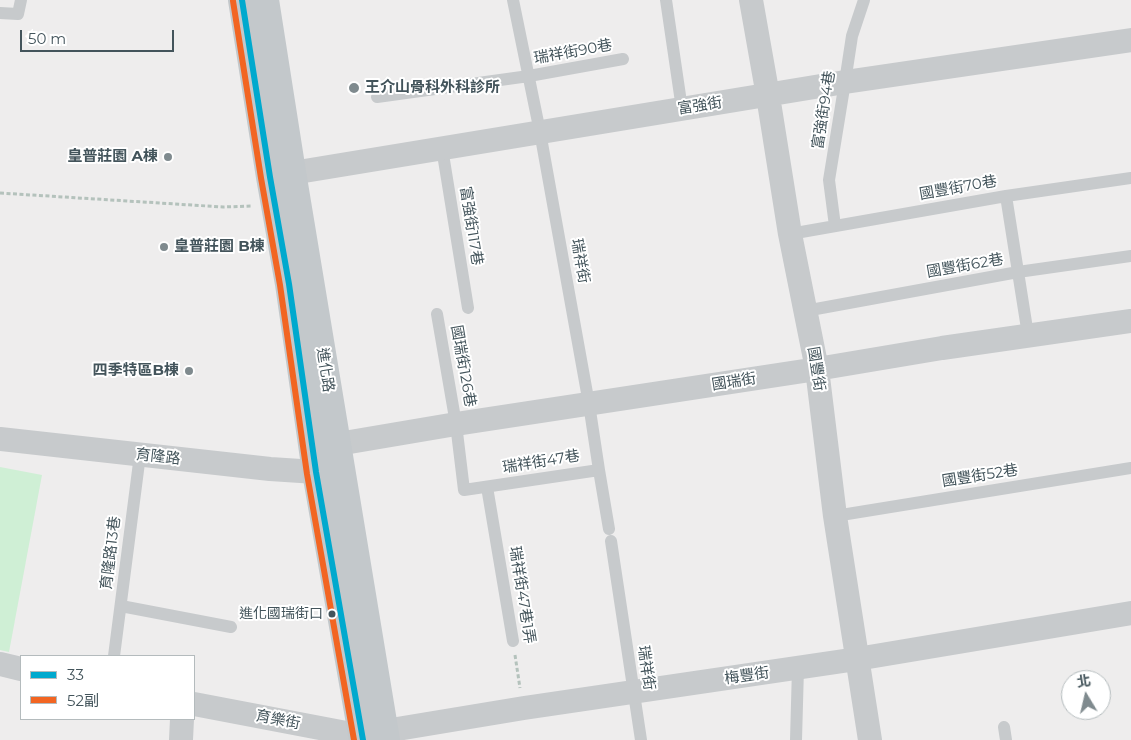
<!DOCTYPE html>
<meta charset="utf-8">
<style>
body{margin:0}
#map{position:relative;width:1131px;height:740px;overflow:hidden;background:#eeeded;font-family:Montserrat,"Noto Sans TC",sans-serif}
canvas{display:block}
.legend{position:absolute;left:20px;top:655px;width:175px;height:65px;box-sizing:border-box;background:#fff;border:1px solid #b4bbbd;margin:0;padding:6px 9px;list-style:none;font-size:15px;color:#43545b}
.legend li{display:flex;align-items:center;gap:10px;height:25px}
.legend b{width:25px;border:1px solid #b4bbbd}
.north{position:absolute;left:1061px;top:670px;width:50px;height:50px;box-sizing:border-box;background:#fff;border:1px solid #b4bbbd;border-radius:50%;rotate:351deg;font-size:14px;font-weight:700;line-height:20px;text-align:center;color:#43545b}
.north::after{content:'';display:block;margin:auto;width:18px;height:22px;background:#7f8a8e;clip-path:polygon(50% 0,100% 100%,50% 72%,0 100%)}
.scale{position:absolute;left:20px;top:30px;width:154px;height:22px;box-sizing:border-box;border:2px solid #43545b;border-top:0;padding-left:6px;font-size:15px;line-height:18px;white-space:nowrap;color:#43545b;-webkit-text-stroke:4px #fff;paint-order:stroke}
</style>
<div id="map">
<canvas width="1131" height="740"></canvas>
<ul class="legend">
<li><b style="height:6px;background:#00a9ce"></b>33</li>
<li><b style="height:6px;background:#f26522"></b>52副</li>
</ul>
<div class="north">北</div>
<div class="scale">50 m</div>
</div>
<script>
const ctx = document.querySelector('canvas').getContext('2d');
ctx.lineJoin = 'round';
function fill(path, color) { ctx.fillStyle = color; ctx.fill(path, 'evenodd'); }
const shape = rows => new Path2D(rows.map(r => 'M' + r).join(''));
function strokePath(path, color, width, dash) { ctx.strokeStyle = color; ctx.lineWidth = width; ctx.lineCap = dash ? 'butt' : 'round'; ctx.setLineDash(dash || []); ctx.stroke(path); }
function write(font, color, halo, rows, align = 'center') {
  ctx.font = font + ' Montserrat,"Noto Sans TC",sans-serif'; ctx.lineWidth = 4; ctx.setLineDash([]); ctx.textBaseline = 'middle'; ctx.strokeStyle = halo; ctx.fillStyle = color; for (const [text, x, y, turn = 0] of rows) {
    ctx.save(); ctx.translate(x, y); ctx.rotate((+turn || 0) * Math.PI / 180); ctx.textAlign = isNaN(turn) ? turn : align; if (halo) ctx.strokeText(text, 0, 0); ctx.fillText(text, 0, 0); ctx.restore();
  }
}
fill(shape([
 [0,467,42,475,9,652,0,650]
]), '#cfefd5');
strokePath(shape([
 [0,193,223,207,252,206],
 [515,655,520,688]
]), '#b4c2bc', 3, [4, 2.5]);
strokePath(shape([
 [513,0,540,132,589,404,599,470,609,529],
 [666,0,682,109],
 [0,13,18,14,21,0],
 [377,97,529,76,623,59],
 [442,148,468,308],
 [1006,196,1028,335],
 [835,226,829,180,845,82,852,36,864,0],
 [790,234,1006,196,1131,178],
 [805,311,1018,272,1131,256],
 [437,314,456,424,464,490,599,470],
 [487,487,513,641],
 [835,516,1131,468],
 [611,541,641,740],
 [121,606,231,627],
 [114,656,140,455],
 [1004,727,1006,740],
 [796,740,798,668]
]), '#c7cacc', 12);
strokePath(shape([
 [751,0,768,96,790,234,817,369,835,516,870,740],
 [274,176,845,82,1131,40],
 [0,439,270,469,316,472],
 [338,444,456,424,817,369,942,348,1131,321],
 [0,664,21,669],
 [194,704,362,736,385,731,524,708,857,659,1131,613],
 [181,740,182,719]
]), '#c7cacc', 24);
strokePath(shape([
 [242,0,270,177,289,284,316,472,363,740],
 [265,0,292,172,386,740]
]), '#c3c8cb', 28);
strokePath(shape([
 [242,0,270,177,289,284,316,472,363,740]
]), '#00a9ce', 6);
strokePath(shape([
 [233,1,261,178,280,285,307,474,354,740]
]), '#f26522', 6);
for (const [x, y, r, color] of [
 [354,88,6,"#7f8a8e"],
 [168,157,5,"#7f8a8e"],
 [164,247,5,"#7f8a8e"],
 [189,371,5,"#7f8a8e"],
 [332,614,4.5,"#43545b"]
]) { const dot = new Path2D(); dot.arc(x, y, r, 0, 2 * Math.PI); ctx.fillStyle = color; ctx.fill(dot); strokePath(dot, '#fff', 2); }
write('14px', '#43545b', '#fff', [
 ["進化國瑞街口",323,614]
], 'right');
write('15px', '#43545b', '#fff', [
 ["瑞祥街90巷",573,52,-10],
 ["富強街",700,106,-9],
 ["富強街94巷",824,110,-81],
 ["國豐街70巷",958,188,-10],
 ["富強街117巷",471,226,81],
 ["瑞祥街",580,261,80],
 ["國豐街62巷",965,266,-10],
 ["國瑞街126巷",463,366,80],
 ["國豐街",816,369,81],
 ["進化路",325,370,81],
 ["國瑞街",734,382,-9],
 ["育隆路",158,457,6],
 ["瑞祥街47巷",541,462,-9],
 ["國豐街52巷",980,476,-9],
 ["育隆路13巷",111,553,-83],
 ["瑞祥街47巷1弄",522,595,81],
 ["瑞祥街",646,668,82],
 ["梅豐街",747,676,-8],
 ["育樂街",278,720,11]
]);
write('bold 15px', '#43545b', '#fff', [
 ["王介山骨科外科診所",365,88],
 ["皇普莊園 A棟",158,157,"right"],
 ["皇普莊園 B棟",174,247],
 ["四季特區B棟",179,371,"right"]
], 'left');
</script>
